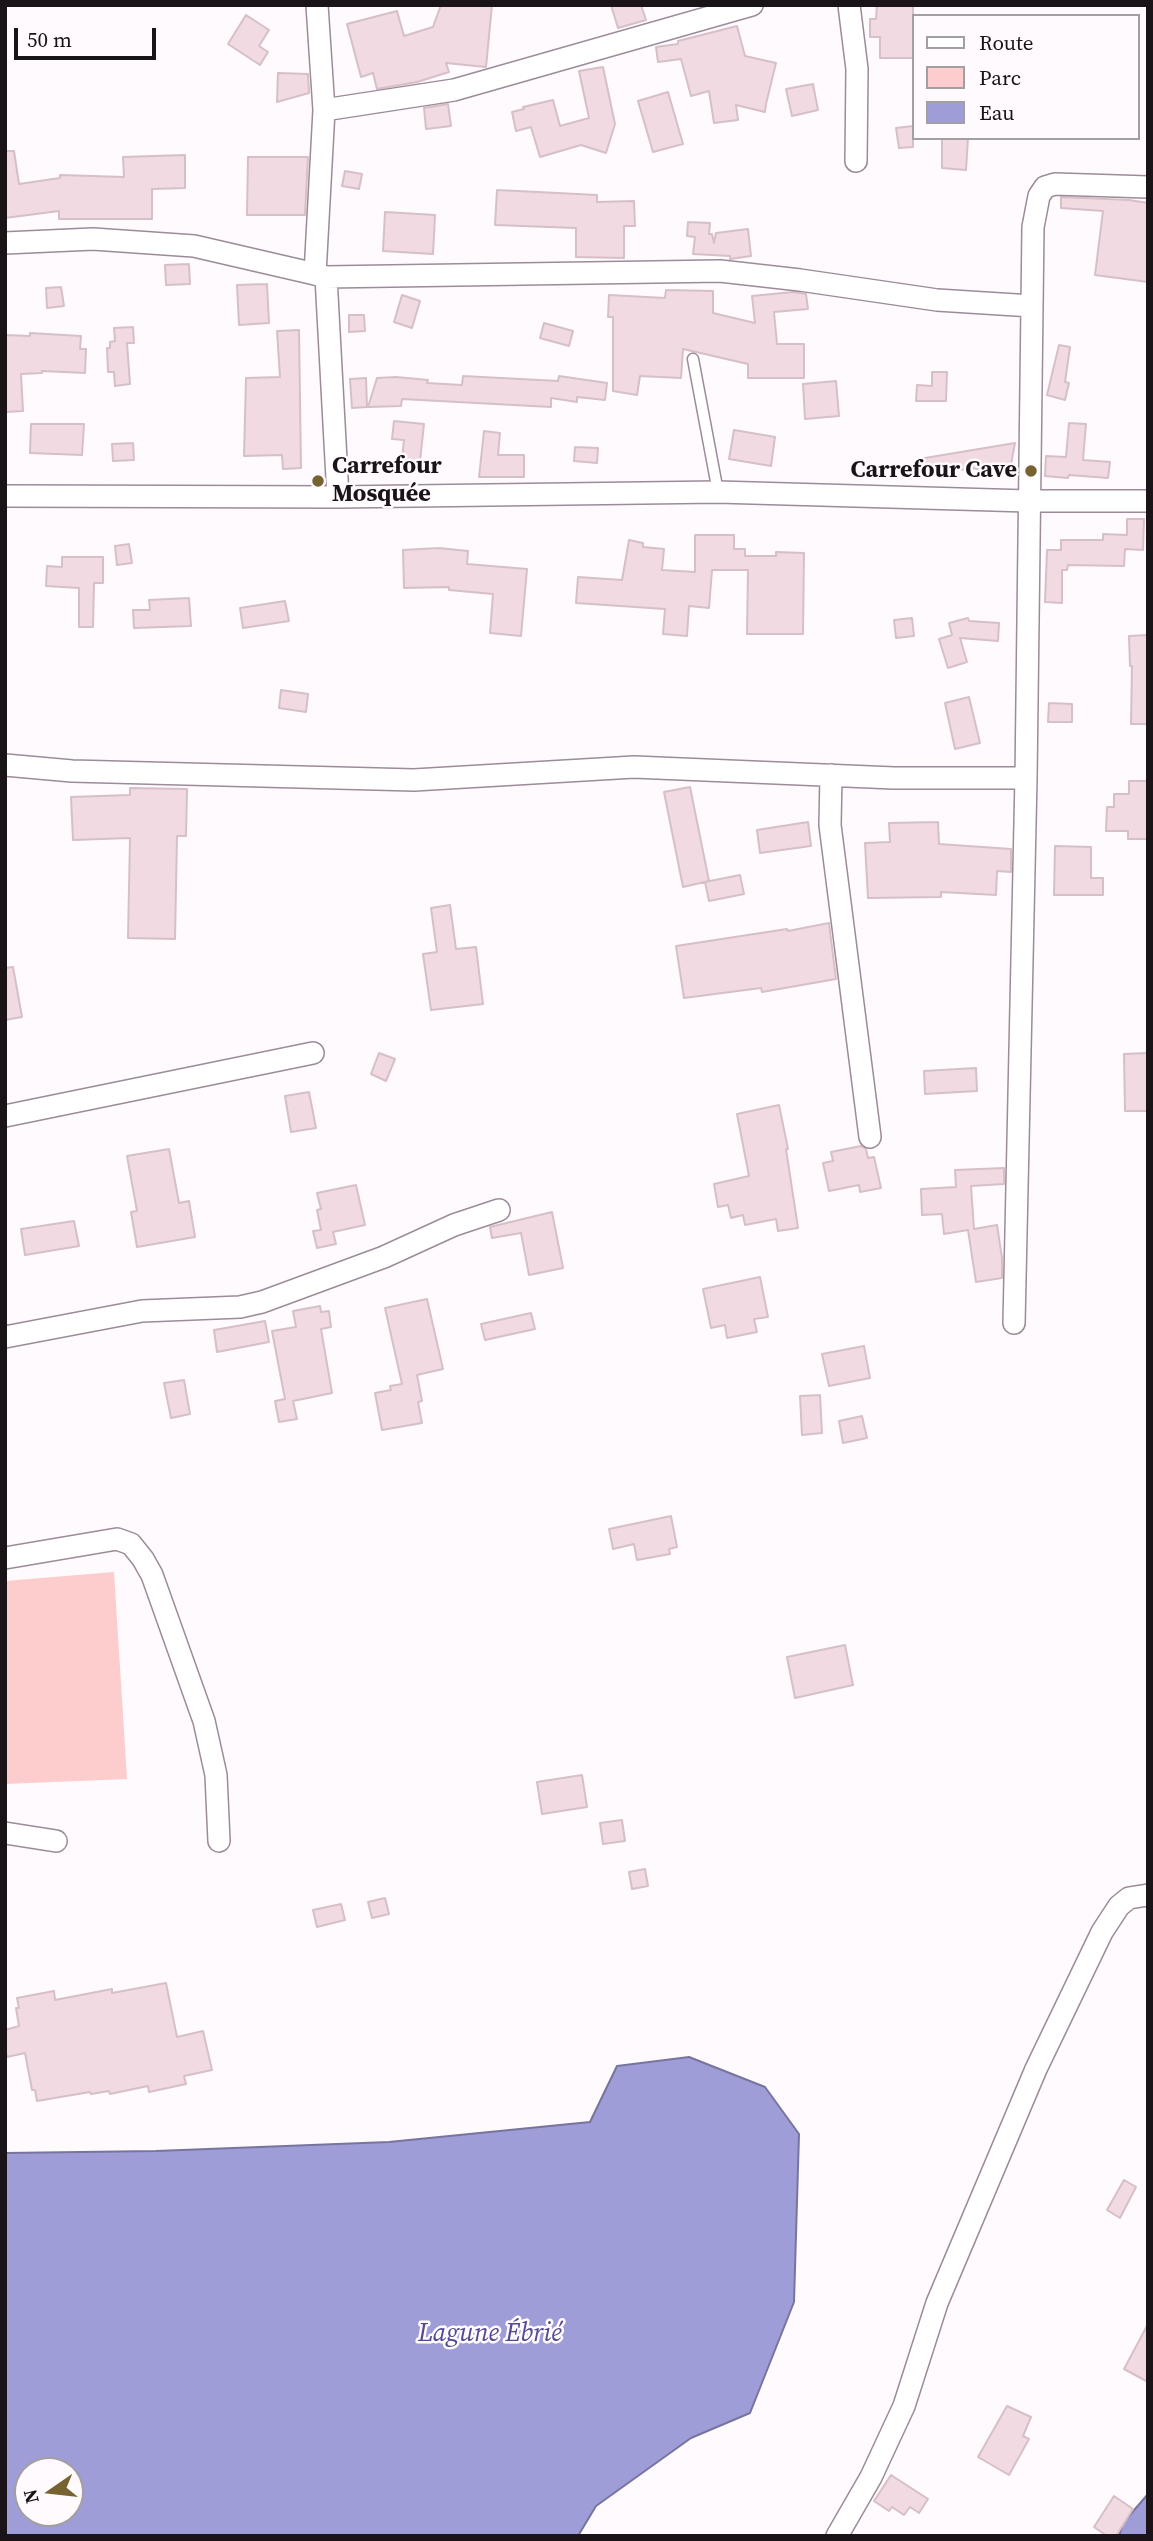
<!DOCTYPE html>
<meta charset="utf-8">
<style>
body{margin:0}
#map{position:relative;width:1153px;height:2541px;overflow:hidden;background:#fefafd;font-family:"Source Serif 4",serif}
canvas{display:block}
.frame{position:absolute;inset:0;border:7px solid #1a1419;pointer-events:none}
.legend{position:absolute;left:912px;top:14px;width:228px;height:126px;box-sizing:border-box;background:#fefafd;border:2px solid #a39ea2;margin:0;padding:9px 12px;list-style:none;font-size:21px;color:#1a1419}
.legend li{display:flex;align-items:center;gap:14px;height:35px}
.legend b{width:35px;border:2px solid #a39ea2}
.north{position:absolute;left:14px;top:2457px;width:70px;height:70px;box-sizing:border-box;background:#fefafd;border:2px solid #a39ea2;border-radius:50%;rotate:256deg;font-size:19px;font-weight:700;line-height:28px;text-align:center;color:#1a1419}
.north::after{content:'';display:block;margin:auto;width:24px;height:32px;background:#766331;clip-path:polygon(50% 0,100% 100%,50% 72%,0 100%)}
.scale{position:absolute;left:14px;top:28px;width:142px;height:32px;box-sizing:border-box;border:4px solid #1a1419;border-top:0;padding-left:9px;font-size:21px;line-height:24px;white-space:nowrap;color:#1a1419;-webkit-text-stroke:5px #fefafd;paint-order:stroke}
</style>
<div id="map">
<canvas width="1153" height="2541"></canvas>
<div class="frame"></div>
<ul class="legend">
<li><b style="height:9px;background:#fff"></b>Route</li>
<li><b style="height:19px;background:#fdcccc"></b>Parc</li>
<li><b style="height:19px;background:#9f9dd7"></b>Eau</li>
</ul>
<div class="north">N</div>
<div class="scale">50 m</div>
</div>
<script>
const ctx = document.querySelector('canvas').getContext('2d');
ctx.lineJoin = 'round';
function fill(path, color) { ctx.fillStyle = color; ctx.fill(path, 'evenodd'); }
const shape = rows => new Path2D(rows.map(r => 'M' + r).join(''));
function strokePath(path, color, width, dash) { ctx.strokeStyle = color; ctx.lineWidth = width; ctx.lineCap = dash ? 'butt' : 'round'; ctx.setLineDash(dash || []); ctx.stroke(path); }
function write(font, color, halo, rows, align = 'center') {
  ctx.font = font + ' "Source Serif 4",serif'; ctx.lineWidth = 5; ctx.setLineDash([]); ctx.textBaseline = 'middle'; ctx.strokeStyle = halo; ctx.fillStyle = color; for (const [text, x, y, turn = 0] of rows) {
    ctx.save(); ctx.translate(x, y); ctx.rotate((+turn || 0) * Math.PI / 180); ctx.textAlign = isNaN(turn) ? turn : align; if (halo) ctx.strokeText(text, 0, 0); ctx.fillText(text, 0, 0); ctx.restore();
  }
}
fill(shape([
 [114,1572,127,1779,5,1784,5,1581]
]), '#fdcccc');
const water = shape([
 [689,2057,765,2087,799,2134,794,2302,750,2413,691,2438,596,2506,578,2536,5,2536,5,2153,156,2151,389,2142,590,2122,617,2066,689,2057],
 [28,2471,70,2471,70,2513,28,2513,28,2471],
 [1148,2494,1148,2536,1119,2536,1123,2523,1148,2494]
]);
fill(water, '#9f9dd7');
strokePath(water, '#77749e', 2);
const building = shape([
 [441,5,492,5,486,67,446,63,449,72,417,82,377,89,373,73,361,77,347,24,397,11,404,36,433,27,441,5],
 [611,5,641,5,646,20,618,28,611,5],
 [877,5,913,5,913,58,880,58,880,37,870,37,870,19,876,19,877,5],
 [246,15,269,30,259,46,268,52,260,65,228,44,246,15],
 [737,26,745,56,776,63,766,104,765,112,736,105,738,120,714,123,709,91,691,96,681,59,658,62,656,47,678,44,678,41,737,26],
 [603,67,615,124,606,153,581,145,540,157,531,127,516,131,512,112,524,109,523,107,553,100,560,126,589,118,579,71,603,67],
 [278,73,308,74,309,93,277,102,278,73],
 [813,84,818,110,792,116,786,89,813,84],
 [668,92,683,144,653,152,638,101,668,92],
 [448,104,451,126,426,129,424,108,448,104],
 [913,126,913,147,899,148,896,128,913,126],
 [942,138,968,138,966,170,942,168,942,138],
 [5,151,14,151,19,184,60,178,60,175,124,177,123,157,185,155,185,188,152,189,152,219,59,219,59,211,5,218,5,151],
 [248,157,308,157,305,215,247,215,248,157],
 [345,171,362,174,359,189,342,186,345,171],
 [497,190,597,195,597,202,634,201,635,226,624,226,624,258,576,257,576,228,495,225,497,190],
 [1061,197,1129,200,1148,203,1148,282,1095,275,1103,211,1061,208,1061,197],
 [385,212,435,215,433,254,383,251,385,212],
 [688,222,710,223,709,234,712,234,714,243,716,233,748,229,751,256,730,259,730,256,693,254,695,237,687,236,688,222],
 [189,264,190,284,166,285,165,265,189,264],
 [267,284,269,323,239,325,237,285,267,284],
 [61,287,64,306,47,308,46,288,61,287],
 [666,290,713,291,713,313,755,323,752,296,793,292,806,294,808,309,774,312,777,344,804,344,804,378,748,378,748,364,683,349,681,378,640,376,637,395,613,391,613,317,608,317,609,295,665,298,666,290],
 [402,295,420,301,412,328,394,322,402,295],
 [349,315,364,315,365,331,349,332,349,315],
 [544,323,573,331,569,346,540,338,544,323],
 [133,327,134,343,127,343,130,384,115,386,114,372,108,372,107,348,110,348,110,342,115,341,114,328,133,327],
 [299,330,301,468,283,469,282,455,244,456,246,378,280,377,277,331,299,330],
 [30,333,81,336,80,349,86,349,85,373,42,371,42,373,21,374,23,411,5,412,5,335,30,336,30,333],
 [1059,345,1070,347,1065,382,1069,383,1065,400,1047,395,1059,345],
 [932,372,947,372,946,401,916,401,917,385,932,386,932,372],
 [463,376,558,381,559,376,607,383,605,400,577,397,577,402,551,398,551,407,402,399,401,406,368,407,377,378,396,377,428,380,427,383,462,385,463,376],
 [366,378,367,407,352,408,350,379,366,378],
 [836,381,839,416,805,419,803,384,836,381],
 [394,421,424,424,419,470,401,467,404,440,392,439,394,421],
 [1069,423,1086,424,1083,460,1110,462,1108,478,1069,475,1068,478,1045,476,1046,456,1066,457,1069,423],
 [31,424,84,424,82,455,30,453,31,424],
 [734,430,775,437,771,466,729,459,734,430],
 [484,431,500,433,498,455,524,455,524,477,479,477,484,431],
 [133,443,134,460,113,461,112,444,133,443],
 [1015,443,1009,475,972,468,922,476,919,459,1015,443],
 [575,447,598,448,597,463,574,461,575,447],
 [1127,519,1144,519,1143,550,1125,549,1124,566,1068,565,1067,570,1062,570,1062,603,1045,602,1047,550,1061,550,1061,540,1103,540,1103,534,1127,535,1127,519],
 [695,535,734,535,734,549,745,549,745,556,776,556,776,552,804,553,803,634,747,634,748,570,712,570,709,608,689,606,687,636,663,634,665,609,576,603,578,577,622,580,629,540,643,543,643,547,664,549,662,570,695,572,695,535],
 [129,544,132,563,117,565,115,546,129,544],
 [439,548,468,551,467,564,527,569,521,636,490,633,493,594,449,590,449,587,404,588,403,550,439,548],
 [62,557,103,557,103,583,94,583,93,627,79,627,79,588,46,586,47,566,62,567,62,557],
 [189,598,191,626,134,628,133,610,150,610,149,600,189,598],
 [285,601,289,621,243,628,240,608,285,601],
 [912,618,914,636,896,638,894,620,912,618],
 [968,618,969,621,999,623,998,641,960,638,967,662,948,668,939,639,952,635,949,623,968,618],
 [1148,635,1148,724,1131,724,1132,666,1130,666,1129,636,1148,635],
 [281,690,308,694,306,712,279,708,281,690],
 [969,697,980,743,955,749,945,703,969,697],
 [1049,703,1072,704,1072,722,1048,722,1049,703],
 [1129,781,1148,781,1148,839,1128,839,1128,831,1106,831,1107,807,1114,807,1114,794,1129,794,1129,781],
 [690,787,709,881,683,887,664,792,690,787],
 [130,788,187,789,186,836,177,836,175,939,128,938,130,838,73,840,71,797,130,795,130,788],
 [808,822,811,846,760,853,757,830,808,822],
 [938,822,939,844,1011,849,1011,872,997,871,996,895,941,892,941,897,868,898,865,843,890,842,889,823,938,822],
 [1055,846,1091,847,1091,878,1103,878,1103,895,1054,895,1055,846],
 [740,875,744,894,709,901,705,882,740,875],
 [450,905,456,949,476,947,483,1004,431,1010,423,954,437,952,431,908,450,905],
 [829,923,836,979,762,992,761,988,684,998,676,946,787,929,788,931,829,923],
 [13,967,22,1017,5,1020,5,968,13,967],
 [379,1053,395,1059,386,1081,371,1074,379,1053],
 [1148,1053,1148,1111,1125,1111,1124,1054,1148,1053],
 [976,1068,977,1091,925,1094,924,1071,976,1068],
 [309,1092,316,1128,291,1132,285,1096,309,1092],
 [779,1105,788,1149,786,1149,798,1228,778,1231,776,1219,745,1225,743,1215,731,1218,728,1205,718,1207,714,1184,749,1176,737,1114,779,1105],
 [861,1146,866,1149,868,1158,874,1157,881,1188,860,1192,859,1185,829,1191,823,1163,833,1161,831,1152,861,1146],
 [169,1149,179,1203,189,1201,195,1237,137,1247,131,1212,137,1211,127,1156,169,1149],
 [1004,1168,1004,1184,971,1186,974,1229,997,1225,1002,1258,1002,1278,976,1282,968,1230,944,1234,942,1214,922,1215,921,1189,956,1187,955,1170,1004,1168],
 [356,1185,365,1225,333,1232,336,1244,317,1248,313,1231,321,1230,317,1210,321,1209,317,1193,356,1185],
 [552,1212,563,1268,529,1275,521,1233,492,1238,490,1227,552,1212],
 [74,1221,79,1246,25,1255,21,1229,74,1221],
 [760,1277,768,1317,754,1319,757,1332,727,1338,725,1325,711,1328,703,1289,760,1277],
 [427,1299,443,1369,417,1375,422,1401,418,1402,422,1423,382,1430,375,1393,391,1390,390,1386,402,1384,385,1308,427,1299],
 [320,1306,321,1312,329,1311,331,1327,321,1329,332,1393,293,1401,297,1419,279,1422,275,1401,285,1399,272,1331,296,1327,293,1311,320,1306],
 [531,1313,535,1329,485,1340,481,1324,531,1313],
 [265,1321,269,1342,217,1352,214,1330,265,1321],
 [864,1346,870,1378,829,1386,822,1354,864,1346],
 [184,1380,190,1414,171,1418,164,1383,184,1380],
 [820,1395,822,1433,802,1435,800,1396,820,1395],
 [862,1416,867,1438,843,1443,839,1421,862,1416],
 [671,1516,677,1547,669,1549,670,1554,637,1560,634,1544,613,1549,609,1529,671,1516],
 [845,1645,853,1685,795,1698,787,1657,845,1645],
 [582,1775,587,1807,542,1814,537,1782,582,1775],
 [622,1820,625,1841,603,1844,600,1823,622,1820],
 [645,1869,648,1886,632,1889,629,1872,645,1869],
 [385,1898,389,1914,372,1918,368,1902,385,1898],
 [341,1904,345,1920,317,1927,313,1910,341,1904],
 [166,1983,177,2037,203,2031,212,2070,184,2076,186,2084,149,2092,148,2086,110,2094,109,2091,91,2094,90,2092,37,2101,35,2090,32,2090,25,2053,7,2057,5,2048,5,2030,19,2026,16,2008,19,2008,17,1998,54,1991,55,2000,112,1989,112,1993,166,1983],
 [1124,2180,1136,2187,1120,2218,1107,2210,1124,2180],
 [1148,2324,1148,2382,1124,2369,1148,2324],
 [1007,2406,1031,2417,1023,2436,1029,2439,1009,2475,978,2457,1007,2406],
 [891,2475,928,2499,919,2513,910,2507,904,2515,892,2507,889,2511,874,2501,891,2475],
 [1114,2496,1133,2509,1116,2536,1107,2536,1094,2527,1114,2496]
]);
fill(building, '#f2dae2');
strokePath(building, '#d6bfc7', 2);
const lane = shape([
 [693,359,718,492]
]);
const street = shape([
 [317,5,324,110,315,274,326,277,720,271,800,280,937,300,1032,306],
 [849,5,857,69,856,161],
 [324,110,454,90,752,5],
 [5,243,93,239,194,246,315,274],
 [326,277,338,497],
 [5,496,338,497,718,492,1028,501,1148,501],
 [5,765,72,771,414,780,634,767,894,778,1026,778],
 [831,775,830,825,870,1137],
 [5,1116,313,1053],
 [1014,1323,1026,778,1033,227,1039,196,1045,187,1055,184,1148,187],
 [5,1337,142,1311,240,1307,262,1302,384,1257,454,1225,499,1210],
 [5,1558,117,1539,131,1544,143,1559,152,1575,204,1721,216,1775,219,1841],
 [5,1833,56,1841],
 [837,2536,871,2477,904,2406,937,2303,1036,2069,1102,1932,1119,1906,1129,1898,1148,1895]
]);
strokePath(lane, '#9c8b99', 13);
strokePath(street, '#9c8b99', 24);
strokePath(lane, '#fff', 10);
strokePath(street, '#fff', 21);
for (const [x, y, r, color] of [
 [1031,471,7,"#766331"],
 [318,481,7,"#766331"]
]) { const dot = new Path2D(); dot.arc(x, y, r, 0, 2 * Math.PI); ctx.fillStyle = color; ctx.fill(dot); strokePath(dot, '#fefafd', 2.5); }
write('bold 24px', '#1a1419', '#fefafd', [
 ["Carrefour",332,467],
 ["Mosquée",332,495],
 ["Carrefour Cave",1017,471,"right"]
], 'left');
write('italic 26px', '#514991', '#fefafd', [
 ["Lagune Ébrié",490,2334]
]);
</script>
